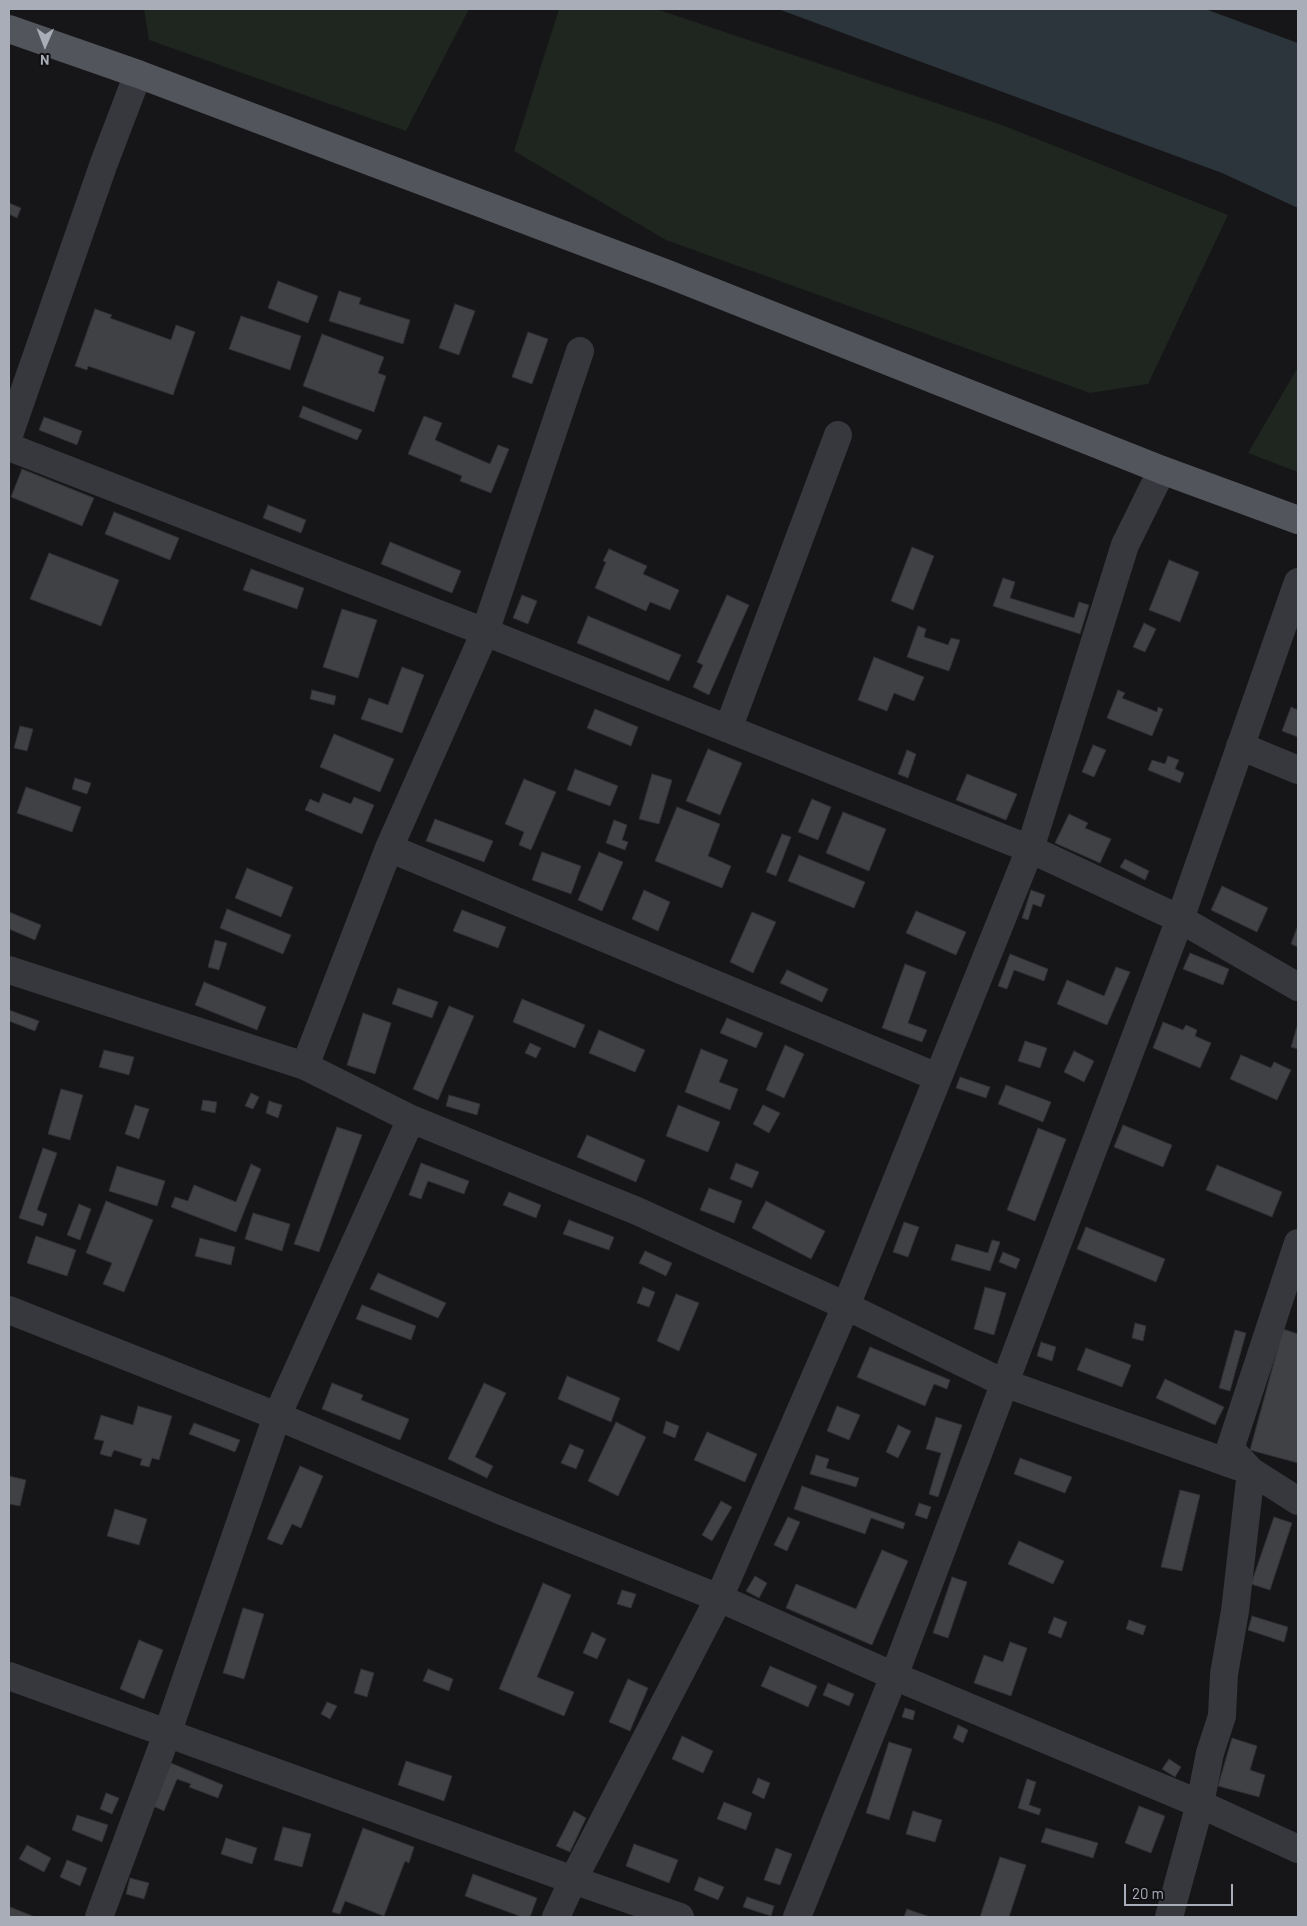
<!DOCTYPE html>
<style>
body{margin:0}
#map{position:relative;width:1307px;height:1926px;overflow:hidden;background:#161618;font-family:Barlow,sans-serif}
canvas{display:block}
.frame{position:absolute;inset:0;border:10px solid #a8adb8;pointer-events:none}
.north{position:absolute;left:20px;top:20px;width:50px;height:50px;-webkit-text-stroke:4px #111113;paint-order:stroke;rotate:181deg;font-size:14px;font-weight:700;line-height:20px;text-align:center;color:#a8adb8}
.north::after{content:'';display:block;margin:auto;width:18px;height:22px;background:#a8adb8;clip-path:polygon(50% 0,100% 100%,50% 72%,0 100%)}
.scale{position:absolute;left:1124px;top:1884px;width:109px;height:22px;box-sizing:border-box;border:2px solid #a8adb8;border-top:0;padding-left:6px;font-size:15px;line-height:18px;white-space:nowrap;color:#a8adb8;-webkit-text-stroke:4px #111113;paint-order:stroke}
</style>
<div id="map">
<canvas width="1307" height="1926"></canvas>
<div class="frame"></div>
<div class="north">N</div>
<div class="scale">20 m</div>
</div>
<script>
const ctx = document.querySelector('canvas').getContext('2d');
ctx.lineJoin = 'round';
function fill(path, color) { ctx.fillStyle = color; ctx.fill(path, 'evenodd'); }
const shape = rows => new Path2D(rows.map(r => 'M' + r).join(''));
function strokePath(path, color, width, dash) { ctx.strokeStyle = color; ctx.lineWidth = width; ctx.lineCap = dash ? 'butt' : 'round'; ctx.setLineDash(dash || []); ctx.stroke(path); }
fill(shape([
 [144,9,469,9,406,131,149,40],
 [559,9,656,9,1002,125,1228,215,1148,384,1090,393,666,240,514,151],
 [1298,367,1298,472,1248,453]
]), '#1e261f');
fill(shape([
 [778,9,1205,9,1298,43,1298,208,1222,173]
]), '#2c353c');
const building = shape([
 [9,203,21,208,17,218,9,214,9,203],
 [278,281,318,296,308,323,268,308,278,281],
 [339,291,361,298,359,304,410,320,403,344,329,321,339,291],
 [455,304,475,311,459,355,439,348,455,304],
 [95,309,112,315,110,318,171,340,176,325,195,332,173,395,88,366,87,370,75,366,95,309],
 [241,316,301,336,290,370,229,349,241,316],
 [528,332,548,339,532,384,512,377,528,332],
 [322,334,384,357,378,373,386,376,374,412,303,386,322,334],
 [303,406,362,430,357,440,299,417,303,406],
 [424,416,442,423,435,440,490,464,498,445,509,449,491,493,460,481,462,476,408,454,424,416],
 [44,417,82,431,77,445,39,430,44,417],
 [22,469,94,498,82,526,11,497,22,469],
 [268,505,306,520,301,533,263,518,268,505],
 [114,512,179,538,170,560,105,534,114,512],
 [390,542,461,571,452,593,381,564,390,542],
 [912,547,934,556,913,610,891,601,912,547],
 [609,549,647,566,643,574,679,590,670,610,650,602,646,611,595,588,606,562,603,561,609,549],
 [49,553,119,580,101,626,30,599,49,553],
 [1169,560,1199,572,1180,622,1149,610,1169,560],
 [251,569,304,588,297,609,243,590,251,569],
 [1003,578,1015,582,1010,598,1074,618,1079,602,1089,605,1080,634,993,606,1003,578],
 [522,595,537,601,528,624,513,618,522,595],
 [727,595,749,605,709,695,693,687,703,665,697,662,727,595],
 [342,609,377,620,358,678,323,667,342,609],
 [588,616,681,655,669,681,577,643,588,616],
 [1144,623,1156,629,1145,652,1133,647,1144,623],
 [918,626,926,629,924,637,948,645,951,638,960,640,949,671,907,657,918,626],
 [874,657,924,677,914,701,894,693,887,711,858,700,874,657],
 [402,667,424,675,402,733,361,719,369,698,388,705,402,667],
 [312,690,336,696,334,705,310,699,312,690],
 [1118,690,1125,693,1122,698,1157,712,1158,707,1163,709,1152,736,1107,718,1118,690],
 [1291,707,1298,710,1298,737,1282,731,1291,707],
 [595,709,638,727,631,746,587,728,595,709],
 [20,726,33,729,27,751,14,748,20,726],
 [334,734,394,759,380,792,320,767,334,734],
 [1093,745,1106,750,1094,777,1082,772,1093,745],
 [708,749,742,763,720,815,686,801,708,749],
 [907,750,916,754,908,778,898,774,907,750],
 [1168,756,1179,760,1175,769,1184,773,1180,783,1148,770,1152,760,1165,764,1168,756],
 [575,769,618,786,610,806,567,790,575,769],
 [652,774,672,780,659,824,639,819,652,774],
 [967,774,1017,794,1006,820,956,800,967,774],
 [75,778,91,783,87,794,72,789,75,778],
 [524,779,556,792,531,850,519,845,524,832,505,824,524,779],
 [26,787,81,807,72,832,17,813,26,787],
 [323,793,351,804,354,797,374,805,362,834,305,810,310,799,319,803,323,793],
 [812,799,831,807,818,840,798,832,812,799],
 [677,807,720,824,708,856,731,866,722,888,655,861,677,807],
 [843,812,886,829,869,871,826,853,843,812],
 [1069,814,1088,823,1085,828,1111,839,1100,863,1055,843,1069,814],
 [435,819,493,841,484,862,426,841,435,819],
 [614,820,627,825,622,840,628,842,625,850,606,843,614,820],
 [782,834,791,837,776,876,766,872,782,834],
 [542,852,581,866,571,894,532,880,542,852],
 [599,852,623,862,602,911,578,900,599,852],
 [799,855,865,882,854,908,788,881,799,855],
 [1125,859,1149,871,1145,880,1120,867,1125,859],
 [247,868,293,887,281,917,235,898,247,868],
 [1222,886,1268,908,1257,932,1211,910,1222,886],
 [644,890,670,902,658,931,632,919,644,890],
 [1031,890,1045,895,1041,907,1033,904,1028,920,1022,918,1031,890],
 [227,909,291,935,283,954,220,928,227,909],
 [462,910,506,927,498,948,453,931,462,910],
 [916,911,966,932,956,955,906,933,916,911],
 [9,912,41,925,35,940,9,929,9,912],
 [752,912,776,922,753,973,730,962,752,912],
 [1298,925,1298,947,1291,944,1298,925],
 [215,940,227,943,219,970,208,967,215,940],
 [1190,953,1229,969,1223,985,1183,969,1190,953],
 [1010,954,1048,969,1044,981,1014,970,1007,989,998,986,1010,954],
 [905,964,926,972,908,1023,927,1030,922,1042,882,1028,905,964],
 [1116,967,1130,972,1107,1025,1057,1004,1067,980,1104,996,1116,967],
 [787,970,828,989,822,1002,780,983,787,970],
 [204,982,266,1007,257,1030,195,1005,204,982],
 [398,988,438,1002,432,1018,392,1004,398,988],
 [522,999,585,1025,575,1048,513,1022,522,999],
 [449,1006,474,1016,438,1100,413,1089,449,1006],
 [9,1010,39,1021,35,1031,9,1021,9,1010],
 [363,1013,391,1023,375,1074,347,1065,363,1013],
 [727,1018,763,1033,756,1048,720,1033,727,1018],
 [1163,1022,1183,1030,1186,1025,1197,1030,1195,1036,1211,1043,1200,1068,1153,1048,1163,1022],
 [1298,1023,1298,1049,1291,1047,1298,1023],
 [599,1030,645,1050,635,1072,589,1053,599,1030],
 [1025,1041,1047,1048,1040,1068,1018,1061,1025,1041],
 [530,1043,541,1048,536,1058,525,1053,530,1043],
 [785,1045,804,1054,784,1098,766,1090,785,1045],
 [701,1049,728,1060,719,1082,738,1089,730,1110,685,1092,701,1049],
 [104,1050,134,1057,129,1075,99,1067,104,1050],
 [1074,1051,1094,1061,1084,1082,1064,1072,1074,1051],
 [1241,1055,1271,1068,1274,1062,1291,1070,1277,1100,1230,1079,1241,1055],
 [960,1077,990,1087,986,1098,956,1088,960,1077],
 [1006,1085,1051,1102,1043,1122,998,1104,1006,1085],
 [61,1089,83,1095,70,1140,48,1134,61,1089],
 [251,1093,259,1097,253,1109,245,1106,251,1093],
 [449,1095,480,1104,477,1115,446,1106,449,1095],
 [203,1100,217,1102,215,1113,201,1110,203,1100],
 [269,1101,282,1105,278,1118,266,1113,269,1101],
 [135,1105,149,1109,139,1139,125,1134,135,1105],
 [678,1105,720,1122,708,1152,666,1136,678,1105],
 [763,1105,780,1113,769,1133,753,1124,763,1105],
 [1123,1125,1172,1145,1163,1167,1114,1147,1123,1125],
 [337,1127,362,1135,319,1252,294,1244,337,1127],
 [1038,1128,1066,1139,1035,1221,1007,1210,1038,1128],
 [587,1135,645,1160,636,1182,577,1157,587,1135],
 [43,1148,57,1153,37,1210,47,1214,43,1226,19,1218,43,1148],
 [421,1163,469,1181,464,1194,428,1181,421,1199,409,1195,421,1163],
 [736,1163,759,1172,752,1188,730,1179,736,1163],
 [251,1164,261,1169,236,1232,171,1207,175,1197,188,1201,194,1185,236,1202,251,1164],
 [1217,1165,1282,1192,1272,1217,1206,1190,1217,1165],
 [117,1166,165,1181,157,1206,109,1191,117,1166],
 [709,1188,742,1201,734,1223,700,1210,709,1188],
 [509,1192,541,1205,536,1218,503,1205,509,1192],
 [106,1201,153,1220,124,1292,103,1284,112,1263,86,1253,106,1201],
 [766,1201,825,1231,811,1259,752,1228,766,1201],
 [79,1204,91,1209,80,1240,67,1235,79,1204],
 [253,1213,290,1224,282,1251,245,1239,253,1213],
 [569,1220,614,1237,609,1250,563,1234,569,1220],
 [904,1222,919,1227,908,1257,893,1252,904,1222],
 [1086,1227,1165,1259,1156,1282,1077,1249,1086,1227],
 [36,1236,76,1250,67,1276,27,1263,36,1236],
 [200,1238,235,1247,231,1265,195,1256,200,1238],
 [992,1240,1000,1242,990,1271,951,1260,956,1244,988,1253,992,1240],
 [645,1251,672,1263,666,1276,639,1263,645,1251],
 [1003,1252,1020,1259,1016,1269,999,1262,1003,1252],
 [378,1273,446,1303,438,1318,370,1289,378,1273],
 [643,1287,655,1292,649,1307,637,1303,643,1287],
 [985,1287,1006,1293,994,1335,974,1329,985,1287],
 [676,1294,699,1303,679,1351,657,1341,676,1294],
 [362,1305,416,1326,411,1340,356,1319,362,1305],
 [1135,1323,1146,1326,1143,1341,1132,1338,1135,1323],
 [1283,1329,1298,1334,1298,1463,1250,1450,1283,1329],
 [1235,1330,1246,1333,1230,1391,1219,1388,1235,1330],
 [1041,1342,1056,1347,1052,1361,1037,1356,1041,1342],
 [870,1347,950,1380,947,1389,934,1384,925,1406,857,1377,870,1347],
 [1086,1348,1131,1365,1122,1387,1077,1370,1086,1348],
 [567,1376,620,1398,611,1422,558,1399,567,1376],
 [1165,1379,1224,1407,1215,1425,1156,1398,1165,1379],
 [332,1383,363,1395,361,1400,409,1419,400,1440,322,1409,332,1383],
 [484,1383,506,1393,475,1457,493,1466,487,1478,448,1459,484,1383],
 [138,1406,172,1416,159,1460,152,1458,149,1467,140,1465,142,1459,114,1450,111,1457,100,1454,104,1441,94,1439,101,1415,133,1425,138,1406],
 [837,1406,860,1415,849,1440,827,1431,837,1406],
 [936,1417,962,1425,938,1497,929,1494,941,1453,926,1449,936,1417],
 [666,1421,679,1426,675,1438,663,1433,666,1421],
 [616,1422,646,1437,618,1496,588,1481,616,1422],
 [194,1423,240,1440,235,1452,189,1434,194,1423],
 [898,1425,911,1431,898,1458,886,1452,898,1425],
 [707,1432,757,1454,745,1482,694,1460,707,1432],
 [570,1444,584,1450,576,1469,561,1463,570,1444],
 [816,1455,829,1459,826,1468,859,1478,856,1487,810,1474,816,1455],
 [1020,1458,1072,1477,1065,1493,1014,1474,1020,1458],
 [300,1466,323,1476,301,1528,292,1524,282,1545,267,1539,300,1466],
 [9,1476,26,1480,20,1506,9,1504,9,1476],
 [802,1486,905,1523,903,1529,871,1518,865,1534,794,1509,802,1486],
 [1180,1490,1200,1495,1182,1571,1161,1567,1180,1490],
 [721,1501,732,1507,712,1541,702,1535,721,1501],
 [919,1503,931,1507,927,1519,915,1515,919,1503],
 [115,1509,147,1519,139,1545,107,1536,115,1509],
 [788,1517,800,1522,787,1551,774,1545,788,1517],
 [1274,1517,1292,1523,1270,1590,1251,1584,1274,1517],
 [1019,1541,1064,1561,1053,1584,1008,1564,1019,1541],
 [882,1550,908,1561,872,1645,786,1608,796,1584,856,1609,882,1550],
 [755,1576,767,1583,759,1598,746,1591,755,1576],
 [952,1577,967,1582,948,1638,933,1633,952,1577],
 [543,1583,571,1595,537,1677,574,1692,564,1716,499,1689,543,1583],
 [622,1590,636,1594,631,1608,617,1604,622,1590],
 [243,1608,264,1614,244,1679,223,1673,243,1608],
 [1252,1616,1288,1627,1284,1642,1248,1630,1252,1616],
 [1054,1617,1067,1622,1061,1638,1048,1633,1054,1617],
 [1129,1620,1146,1626,1143,1635,1126,1629,1129,1620],
 [592,1632,606,1639,597,1659,583,1653,592,1632],
 [139,1640,163,1650,144,1699,120,1689,139,1640],
 [1010,1642,1027,1648,1011,1696,974,1683,984,1655,1003,1662,1010,1642],
 [770,1666,817,1686,808,1707,761,1686,770,1666],
 [361,1669,374,1673,367,1697,354,1693,361,1669],
 [428,1669,453,1679,449,1691,423,1681,428,1669],
 [628,1679,648,1688,630,1731,609,1722,628,1679],
 [828,1683,854,1694,849,1706,823,1695,828,1683],
 [327,1702,337,1706,330,1719,321,1714,327,1702],
 [905,1708,915,1711,913,1720,902,1717,905,1708],
 [958,1725,968,1730,963,1743,953,1738,958,1725],
 [682,1736,713,1751,703,1773,672,1759,682,1736],
 [1232,1738,1257,1746,1250,1770,1265,1775,1259,1797,1218,1786,1232,1738],
 [889,1742,912,1749,889,1820,866,1813,889,1742],
 [1169,1759,1181,1767,1175,1777,1162,1769,1169,1759],
 [406,1761,452,1776,444,1801,398,1785,406,1761],
 [171,1763,223,1785,218,1798,189,1787,191,1784,177,1779,164,1811,153,1806,171,1763],
 [758,1778,770,1783,764,1799,752,1793,758,1778],
 [1027,1779,1036,1782,1029,1805,1041,1809,1039,1815,1018,1808,1027,1779],
 [106,1793,119,1798,112,1814,100,1809,106,1793],
 [724,1802,752,1813,746,1830,717,1819,724,1802],
 [1139,1806,1165,1816,1151,1853,1125,1843,1139,1806],
 [574,1811,586,1818,570,1852,556,1846,574,1811],
 [913,1811,942,1820,935,1842,906,1834,913,1811],
 [77,1815,108,1825,102,1842,72,1830,77,1815],
 [283,1827,311,1834,302,1867,274,1860,283,1827],
 [363,1828,414,1847,409,1863,405,1861,384,1916,345,1901,340,1914,332,1912,363,1828],
 [1046,1828,1098,1843,1093,1858,1041,1842,1046,1828],
 [226,1838,257,1848,252,1864,221,1854,226,1838],
 [634,1844,678,1860,669,1883,626,1866,634,1844],
 [27,1845,51,1858,44,1872,19,1859,27,1845],
 [776,1848,792,1854,780,1885,764,1880,776,1848],
 [1000,1857,1026,1865,1009,1917,980,1917,1000,1857],
 [67,1860,87,1868,80,1886,60,1877,67,1860],
 [473,1874,537,1898,530,1917,522,1917,465,1896,473,1874],
 [699,1877,724,1887,718,1900,694,1890,699,1877],
 [130,1878,149,1883,144,1899,126,1894,130,1878],
 [747,1897,774,1906,771,1916,743,1907,747,1897],
 [10,1907,35,1917,9,1917,10,1907],
 [907,1909,930,1917,904,1917,907,1909]
]);
fill(building, '#404145');
strokePath(building, '#303034', 1);
strokePath(shape([
 [9,435,104,163,138,74],
 [9,447,485,632,1030,849,1180,919,1298,987],
 [728,729,838,435],
 [1240,746,1298,770],
 [389,848,937,1077],
 [9,970,305,1066,411,1119,637,1211,846,1306,1004,1383,1251,1471,1298,1501],
 [305,1066,389,848,485,632,580,351],
 [9,1310,277,1416,502,1511,719,1598,894,1676,1200,1804,1298,1849],
 [9,1676,573,1880,680,1917],
 [99,1917,167,1734,277,1416,411,1119],
 [556,1917,573,1880,719,1598,846,1306,1030,849,1125,545,1162,470],
 [797,1917,894,1676,1180,919,1298,582],
 [1169,1917,1200,1804,1210,1753,1222,1716,1224,1674,1235,1611,1251,1471,1230,1449,1298,1243]
]), '#37383d', 28);
strokePath(shape([
 [9,29,138,74,668,274,1162,470,1298,520]
]), '#53555c', 28);
</script>
